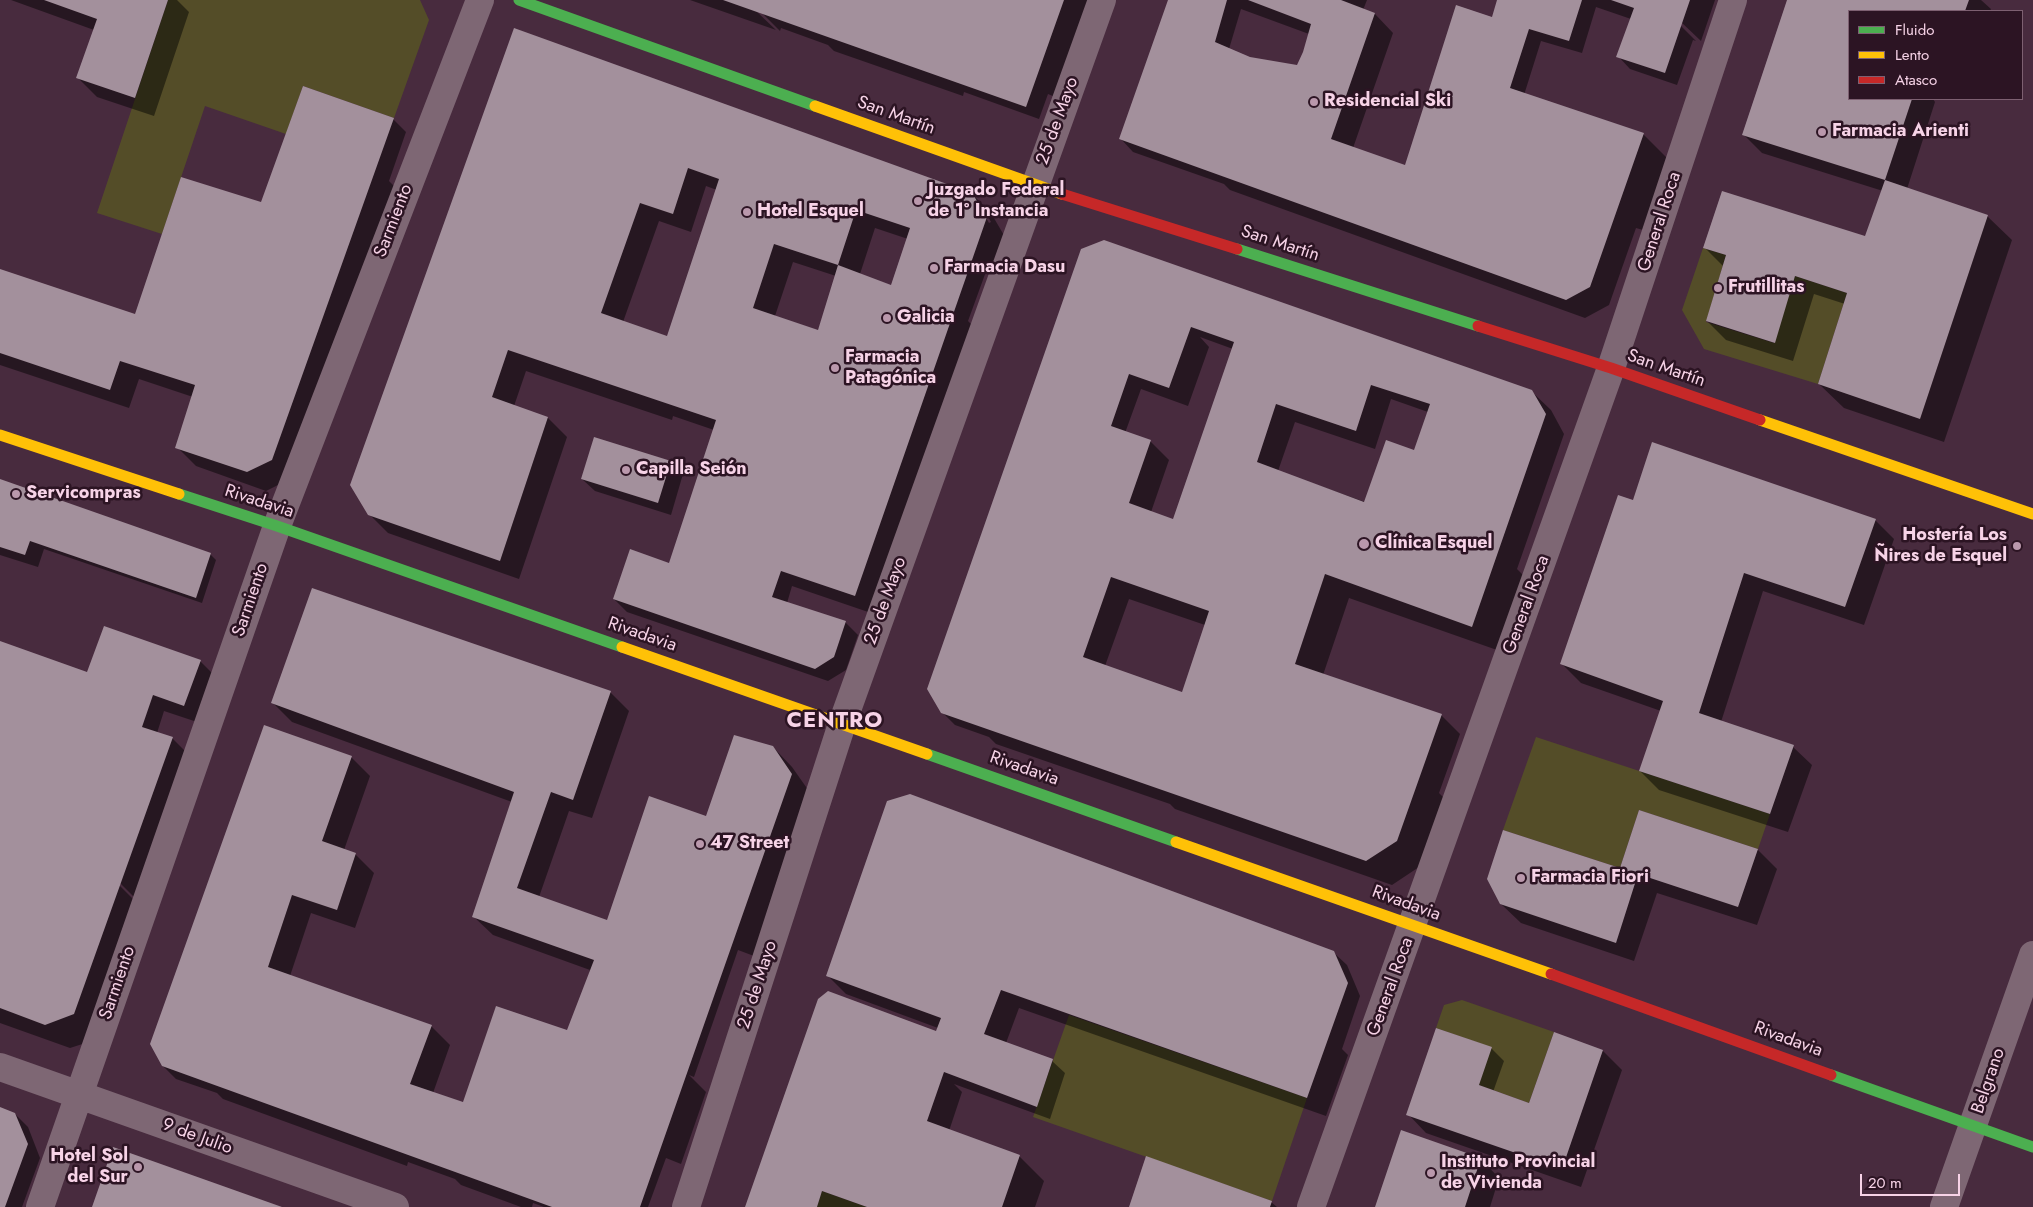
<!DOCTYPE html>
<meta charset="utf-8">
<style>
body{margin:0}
#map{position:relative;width:2033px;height:1207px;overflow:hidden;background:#482b3e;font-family:Jost,sans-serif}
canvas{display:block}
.legend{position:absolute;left:1848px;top:10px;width:175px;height:90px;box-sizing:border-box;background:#2c1423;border:1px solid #7d6071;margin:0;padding:6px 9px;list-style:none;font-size:15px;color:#f7d3e7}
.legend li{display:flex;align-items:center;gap:10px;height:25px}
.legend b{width:25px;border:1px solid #7d6071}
.scale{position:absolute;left:1860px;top:1174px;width:100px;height:22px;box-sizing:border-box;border:2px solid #f7d3e7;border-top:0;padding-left:6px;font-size:15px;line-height:18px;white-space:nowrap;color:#f7d3e7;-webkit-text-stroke:4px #2c1423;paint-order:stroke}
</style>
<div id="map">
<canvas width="2033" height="1207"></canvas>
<ul class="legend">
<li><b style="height:6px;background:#4caf50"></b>Fluido</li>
<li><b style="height:6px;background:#ffc107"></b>Lento</li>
<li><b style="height:6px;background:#c62828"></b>Atasco</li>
</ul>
<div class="scale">20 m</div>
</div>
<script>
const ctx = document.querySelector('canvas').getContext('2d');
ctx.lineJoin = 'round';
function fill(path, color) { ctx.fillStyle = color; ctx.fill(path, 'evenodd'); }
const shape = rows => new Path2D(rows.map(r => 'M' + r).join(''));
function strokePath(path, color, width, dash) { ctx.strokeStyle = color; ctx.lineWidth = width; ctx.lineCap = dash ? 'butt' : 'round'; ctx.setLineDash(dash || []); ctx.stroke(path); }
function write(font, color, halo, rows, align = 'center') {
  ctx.font = font + ' Jost,sans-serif'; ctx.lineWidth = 5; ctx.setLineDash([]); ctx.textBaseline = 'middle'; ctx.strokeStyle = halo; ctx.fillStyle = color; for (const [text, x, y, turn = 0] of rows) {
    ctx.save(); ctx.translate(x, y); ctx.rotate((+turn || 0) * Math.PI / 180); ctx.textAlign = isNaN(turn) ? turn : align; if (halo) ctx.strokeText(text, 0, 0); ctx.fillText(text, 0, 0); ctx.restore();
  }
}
fill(shape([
 [168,0,420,0,429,20,394,118,303,86,286,134,205,106,162,234,97,213],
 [1703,248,1726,255,1706,322,1774,343,1795,276,1847,293,1818,384,1704,349,1682,310],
 [1536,737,1770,814,1758,849,1639,810,1620,868,1503,830],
 [1462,1000,1554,1032,1529,1103,1479,1085,1490,1047,1436,1028,1444,1005],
 [1069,1015,1307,1098,1272,1201,1033,1117],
 [822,1191,867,1207,817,1207]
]), '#544d28');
fill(shape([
 [11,0,177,0,189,12,154,116,97,97,78,78,94,30],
 [690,0,1089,0,1055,97,1048,94,1039,119,964,92,963,96,834,51,828,45,781,28,780,31,757,8,755,10,776,30],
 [1169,0,1367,0,1363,10,1375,14,1393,33,1353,148,1406,166,1493,18,1499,0,1715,0,1701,41,1680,21,1680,25,1696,41,1693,40,1677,85,1630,69,1618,56,1631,19,1596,7,1582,53,1541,41,1524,95,1643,134,1667,158,1643,230,1636,228,1609,305,1585,318,1230,190,1224,184,1133,152,1121,139],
 [1241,9,1309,34,1304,52,1297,67,1249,58,1229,49],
 [1789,0,1981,0,1991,9,1990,11,1849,11,1849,99,1933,99,1935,102,1907,189,1987,216,2012,240,1944,442,1844,408,1819,384,1845,304,1814,294,1793,361,1726,340,1707,321,1723,266,1704,247,1866,237,1883,191,1762,153,1743,134],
 [514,30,972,194,991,213,1005,237,995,269,988,266,968,321,974,327,874,614,792,586,787,603,845,622,858,635,846,670,828,681,627,612,614,599,670,564,714,430,673,416,672,420,526,371,514,406,548,418,567,437,519,579,388,533,369,514],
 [706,186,717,190,668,337,623,322,659,221,691,232],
 [980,207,983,207,991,222,989,223],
 [875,228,908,239,892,286,860,274],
 [793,262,836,276,818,331,775,316],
 [393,119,406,132,389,181,395,187,290,479,266,491,196,466,177,447,193,397,139,379,129,408,0,365,0,270,136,316,261,204],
 [1070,284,1531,391,1551,410,1564,434,1517,569,1523,575,1497,650,1349,598,1323,675,1441,715,1460,734,1439,793,1445,799,1422,865,1392,885,1175,809,1170,804,996,744,989,737,955,725,942,712],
 [1200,337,1233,349,1178,522,1151,512,1169,460,1150,441,1125,433,1141,389,1188,406,1209,347],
 [1391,399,1428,412,1415,452,1365,502,1278,471,1295,422,1375,449],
 [1129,599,1205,625,1182,693,1105,666],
 [671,462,683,474,671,515,595,491,582,479],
 [0,481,210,554,216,560,202,603,44,549,38,567,0,555],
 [1634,501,1875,520,1894,539,1864,625,1763,591,1721,722,1793,747,1812,765,1788,832,1659,790,1640,771,1661,711,1581,683,1562,664],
 [0,642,87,673,200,661,219,680,203,724,164,711,157,733,172,738,197,763,139,902,119,882,119,885,144,910,98,1039,70,1048,0,1023],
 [610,692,629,711,592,818,569,811,539,897,608,922,773,747,792,767,811,794,754,956,738,950,694,1077,689,1075,706,1092,681,1164,666,1158,648,1207,544,1207,533,1203,532,1207,521,1207,461,1185,455,1179,408,1162,407,1166,223,1099,217,1093,176,1079,163,1066,351,757,370,776,344,850,355,854,374,873,355,928,311,913,290,976,431,1026,450,1045,433,1093,462,1103,573,1034,590,970,493,935,474,917,512,802,292,722,273,703],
 [1640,811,1758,850,1777,869,1757,925,1657,893,1634,961,1521,923,1501,904,1620,870],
 [1333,952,1347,965,1360,996,1342,1049,1348,1055,1326,1116,1019,1008,1006,1043,1052,1061,1065,1073,1050,1119,954,1084,962,1092,949,1131,1019,1156,1044,1181,1035,1207,746,1207,937,1032,938,1028,846,994,827,975],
 [1555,1034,1603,1051,1622,1070,1581,1187,1426,1133,1408,1114,1491,1048,1504,1061,1493,1092,1530,1104],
 [0,1108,15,1114,28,1127,40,1158,22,1207,0,1207],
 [1402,1132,1481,1159,1499,1178,1490,1207,1376,1207],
 [1271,1202,1277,1207,1130,1207]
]), '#0007');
fill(shape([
 [44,0,168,0,135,98,76,78,97,19],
 [723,0,1064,0,1026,107],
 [1168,0,1227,0,1215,42,1250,57,1297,65,1303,52,1311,24,1248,0,1341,0,1375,13,1331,139,1405,165,1456,5,1492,17,1497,0,1582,0,1569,41,1529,29,1510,88,1644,133,1590,287,1566,300,1119,139],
 [1611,0,1690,0,1665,73,1616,57,1634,8],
 [1787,0,1969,0,1965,11,1849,11,1849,99,1912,99,1885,180,1742,135],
 [514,28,972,193,987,217,855,596,781,571,772,597,846,621,834,657,815,669,613,599,630,549,669,563,716,420,508,350,492,397,548,417,500,561,368,515,350,485],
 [688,168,719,179,667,336,601,313,640,203,673,214],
 [856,210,910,228,891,285,838,265],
 [774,244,838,265,818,330,753,308],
 [303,86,394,118,272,460,247,472,175,448,195,385,120,361,110,390,0,353,0,269,135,314,181,177,261,202],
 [1885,180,1988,215,1920,419,1818,384,1847,293,1795,276,1775,343,1706,321,1726,255,1703,248,1722,191,1865,236],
 [1104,240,1532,390,1546,414,1472,627,1325,574,1295,664,1442,714,1397,841,1366,861,941,713,927,689,1081,249],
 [1191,327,1234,342,1173,519,1129,503,1151,440,1111,426,1129,374,1169,388],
 [1371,385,1430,404,1414,450,1386,440,1364,502,1257,462,1276,404,1356,431],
 [1111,577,1209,611,1182,692,1083,657],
 [594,437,671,461,658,503,581,479],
 [1652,442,1876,519,1845,607,1744,573,1699,713,1794,745,1770,814,1639,771,1663,701,1560,664,1618,495,1633,500],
 [0,479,211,553,196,598,30,541,25,555,0,547],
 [312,588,611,691,573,800,551,792,517,888,607,920,649,796,706,816,734,735,773,746,792,774,640,1207,552,1207,162,1066,150,1044,264,725,352,756,322,841,356,853,337,910,292,895,268,967,432,1025,410,1084,463,1102,496,1006,567,1030,594,960,472,917,514,792,271,703],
 [104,626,201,660,184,706,153,695,142,727,173,737,74,1014,45,1025,0,1008,0,641,87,672],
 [910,794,1334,951,1348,983,1307,1098,1001,990,984,1034,1053,1059,1037,1107,944,1072,927,1121,1020,1155,1002,1207,867,1207,822,1191,817,1207,745,1207,818,999,828,991,936,1031,941,1018,826,976,887,801],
 [1639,810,1758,849,1738,907,1638,874,1616,943,1500,904,1487,879,1503,830,1620,868],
 [1436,1028,1492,1047,1479,1085,1529,1103,1554,1032,1603,1050,1562,1169,1406,1115],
 [0,1107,15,1113,28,1144,5,1207,0,1207],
 [1401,1130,1481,1158,1465,1207,1375,1207],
 [113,1147,282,1207,92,1207],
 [1146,1156,1272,1201,1270,1207,1129,1207]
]), '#a3909c');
strokePath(shape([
 [0,1067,395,1207],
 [40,1207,277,526,480,0],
 [686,1207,842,724,1102,0],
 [1311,1207,1611,368,1733,0],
 [1944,1207,2033,955]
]), '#7e6774', 28);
strokePath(shape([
 [519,0,815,106],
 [1237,249,1478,326],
 [179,494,277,526,622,647],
 [927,754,1176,842],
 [1831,1075,2033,1147]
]), '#4caf50', 11);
strokePath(shape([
 [815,106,1062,194],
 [1760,420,2033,514],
 [0,435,179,494],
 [622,647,927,754],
 [1176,842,1551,974]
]), '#ffc107', 11);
strokePath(shape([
 [1062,194,1237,249],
 [1478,326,1611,368,1760,420],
 [1551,974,1831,1075]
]), '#c62828', 11);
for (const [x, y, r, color] of [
 [1314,102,5,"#ba98ac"],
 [1822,132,5,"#ba98ac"],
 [918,201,5,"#ba98ac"],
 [747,212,5,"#ba98ac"],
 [934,268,5,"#ba98ac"],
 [1718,288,5,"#ba98ac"],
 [887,318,5,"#ba98ac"],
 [835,368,5,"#ba98ac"],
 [626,470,5,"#ba98ac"],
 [16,494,5,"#ba98ac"],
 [1364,544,6,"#ba98ac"],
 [2017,546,5,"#ba98ac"],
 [700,844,5,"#ba98ac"],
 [1521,878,5,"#ba98ac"],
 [138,1167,5,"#ba98ac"],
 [1431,1173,5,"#ba98ac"]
]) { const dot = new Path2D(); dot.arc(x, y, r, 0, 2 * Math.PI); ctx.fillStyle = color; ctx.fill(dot); strokePath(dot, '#2c1423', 2); }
write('bold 18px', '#f7d3e7', '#2c1423', [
 ["Residencial Ski",1324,102],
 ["Farmacia Arienti",1832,132],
 ["Juzgado Federal",928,191],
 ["de 1° Instancia",928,212],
 ["Hotel Esquel",757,212],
 ["Farmacia Dasu",944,268],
 ["Frutillitas",1728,288],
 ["Galicia",897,318],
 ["Farmacia",845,358],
 ["Patagónica",845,379],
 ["Capilla Seión",636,470],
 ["Servicompras",26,494],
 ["Hostería Los",2007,536,"right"],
 ["Ñires de Esquel",2007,557,"right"],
 ["Clínica Esquel",1375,544],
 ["47 Street",710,844],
 ["Farmacia Fiori",1531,878],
 ["Hotel Sol",128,1157,"right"],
 ["del Sur",128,1178,"right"],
 ["Instituto Provincial",1441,1163],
 ["de Vivienda",1441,1184]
], 'left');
write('18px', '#f7d3e7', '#2c1423', [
 ["San Martín",896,116,20],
 ["25 de Mayo",1058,121,-70],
 ["Sarmiento",394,221,-69],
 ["General Roca",1660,222,-72],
 ["San Martín",1280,244,18],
 ["San Martín",1666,369,19],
 ["Rivadavia",259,502,18],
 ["Sarmiento",251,600,-71],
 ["25 de Mayo",886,601,-70],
 ["General Roca",1527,605,-70],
 ["Rivadavia",642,635,19],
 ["Rivadavia",1024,769,19],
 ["Rivadavia",1406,904,20],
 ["Sarmiento",118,983,-71],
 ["25 de Mayo",758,985,-72],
 ["General Roca",1391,987,-70],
 ["Rivadavia",1788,1040,20],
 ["Belgrano",1989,1081,-71],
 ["9 de Julio",197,1137,20]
]);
ctx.letterSpacing = '1px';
write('bold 22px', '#f7d3e7', '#2c1423', [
 ["CENTRO",835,722]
]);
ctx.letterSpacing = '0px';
</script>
